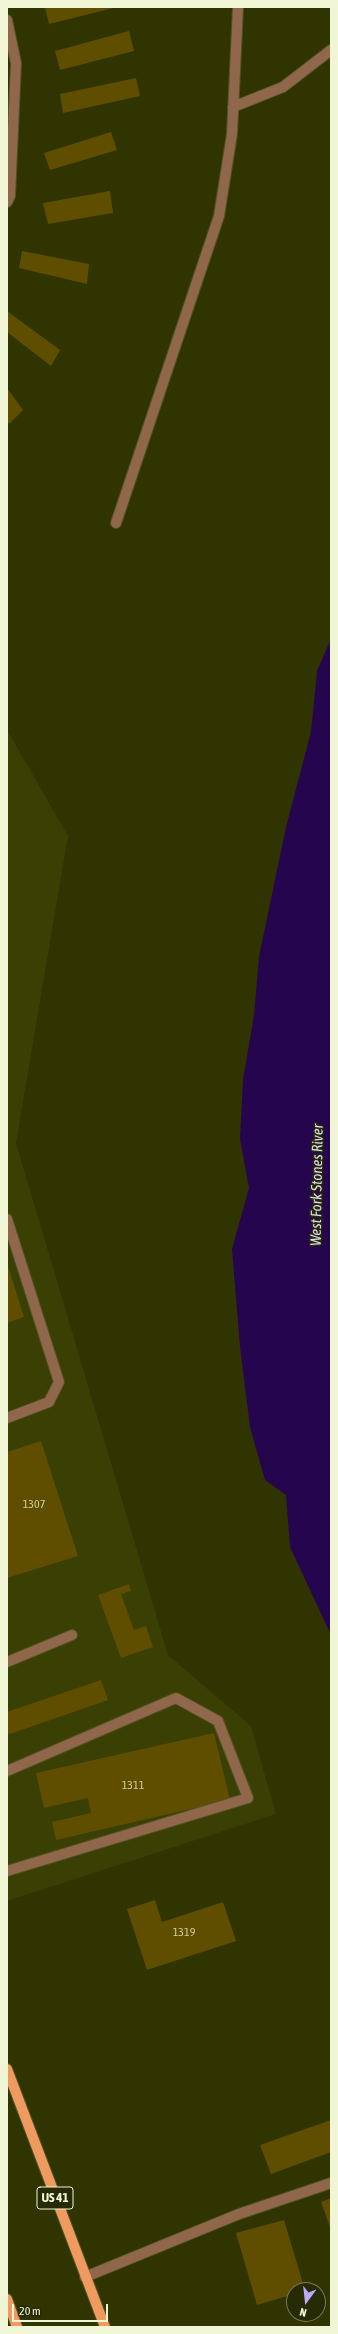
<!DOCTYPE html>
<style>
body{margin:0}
#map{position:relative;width:338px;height:2334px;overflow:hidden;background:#303401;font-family:"Asap Condensed",sans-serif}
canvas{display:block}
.frame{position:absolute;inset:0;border:8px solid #f0f6d5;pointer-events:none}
.north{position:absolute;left:286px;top:2282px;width:40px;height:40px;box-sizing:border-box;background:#262a07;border:1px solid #777c59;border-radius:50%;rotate:195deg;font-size:11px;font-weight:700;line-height:16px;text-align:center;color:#f0f6d5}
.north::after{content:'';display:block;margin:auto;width:14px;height:18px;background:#bcaaf5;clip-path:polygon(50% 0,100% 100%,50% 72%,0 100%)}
.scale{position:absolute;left:12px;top:2304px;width:96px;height:18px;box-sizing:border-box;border:2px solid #f0f6d5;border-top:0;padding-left:5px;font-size:12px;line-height:14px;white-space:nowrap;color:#f0f6d5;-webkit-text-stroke:3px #262a07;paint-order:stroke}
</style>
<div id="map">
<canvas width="338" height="2334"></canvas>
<div class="frame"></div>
<div class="north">N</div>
<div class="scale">20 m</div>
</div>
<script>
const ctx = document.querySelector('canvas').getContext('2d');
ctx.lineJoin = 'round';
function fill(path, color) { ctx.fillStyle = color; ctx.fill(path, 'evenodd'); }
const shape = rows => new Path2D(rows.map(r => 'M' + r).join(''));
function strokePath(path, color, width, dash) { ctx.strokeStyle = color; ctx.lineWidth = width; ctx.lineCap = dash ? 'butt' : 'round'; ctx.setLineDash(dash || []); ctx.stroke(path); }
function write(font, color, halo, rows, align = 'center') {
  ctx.font = font + ' "Asap Condensed",sans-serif'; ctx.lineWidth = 3; ctx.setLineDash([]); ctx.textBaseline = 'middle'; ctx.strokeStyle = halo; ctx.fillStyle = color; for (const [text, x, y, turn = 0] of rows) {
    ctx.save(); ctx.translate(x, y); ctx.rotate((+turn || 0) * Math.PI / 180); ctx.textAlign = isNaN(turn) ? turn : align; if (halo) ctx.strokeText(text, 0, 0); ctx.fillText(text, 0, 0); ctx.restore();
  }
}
fill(shape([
 [7,730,68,836,16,1143,168,1655,251,1726,276,1814,7,1901]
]), '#3a3f04');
fill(shape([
 [331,639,331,1635,290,1547,286,1495,265,1480,250,1427,240,1346,232,1249,249,1188,240,1139,243,1080,254,1015,259,957,286,827,311,732,317,671]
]), '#25054e');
fill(shape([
 [45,7,113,7,113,8,49,24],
 [129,31,134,51,60,70,55,51],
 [136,78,140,96,63,113,60,94],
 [111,132,117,150,50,170,44,153],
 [110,191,113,213,48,224,43,203],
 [22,251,89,264,87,284,19,268],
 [7,311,60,350,51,366,7,332],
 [7,388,23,410,9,424,7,421],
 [7,1263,24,1317,7,1323],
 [41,1441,78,1556,7,1578,7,1452],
 [129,1584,131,1591,121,1594,134,1630,146,1626,153,1647,121,1658,98,1595],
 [101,1680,108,1700,7,1735,7,1712],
 [214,1733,230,1800,56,1840,52,1822,91,1813,88,1798,44,1808,36,1773],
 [155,1900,162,1922,223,1902,236,1941,147,1970,127,1909],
 [331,2120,331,2152,271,2174,260,2145],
 [331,2198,331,2230,321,2202],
 [284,2220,305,2290,294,2290,294,2294,257,2305,236,2233]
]), '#5f4e00');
const lane = shape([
 [233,107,283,87,331,50],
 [116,523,219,216,232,134,238,7],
 [7,1219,59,1382,49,1402,7,1418],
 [7,1662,72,1635],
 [7,1771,176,1698,218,1721,248,1798,7,1871],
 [85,2277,239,2214,331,2183]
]);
const street = shape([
 [7,20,16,63,10,196,7,202]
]);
const primary = shape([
 [7,2069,105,2327],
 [7,2299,17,2327]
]);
strokePath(lane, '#4f5323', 12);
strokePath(street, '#4f5323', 12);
strokePath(primary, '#4f5323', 12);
strokePath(lane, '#90674b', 10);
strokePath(street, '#90674b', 10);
strokePath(primary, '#ef9b5f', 10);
write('12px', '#cccca0', null, [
 ["1307",34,1504],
 ["1311",133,1785],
 ["1319",184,1932]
]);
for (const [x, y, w] of [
 [55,2198,36]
]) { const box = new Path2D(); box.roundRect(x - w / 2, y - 11, w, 22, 3); ctx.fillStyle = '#262a07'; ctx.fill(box); strokePath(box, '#f0f6d5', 1); }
write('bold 13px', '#f0f6d5', null, [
 ["US 41",55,2198]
]);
write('italic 15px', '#ddd8f2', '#262a07', [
 ["West Fork Stones River",317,1185,-89]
]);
</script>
